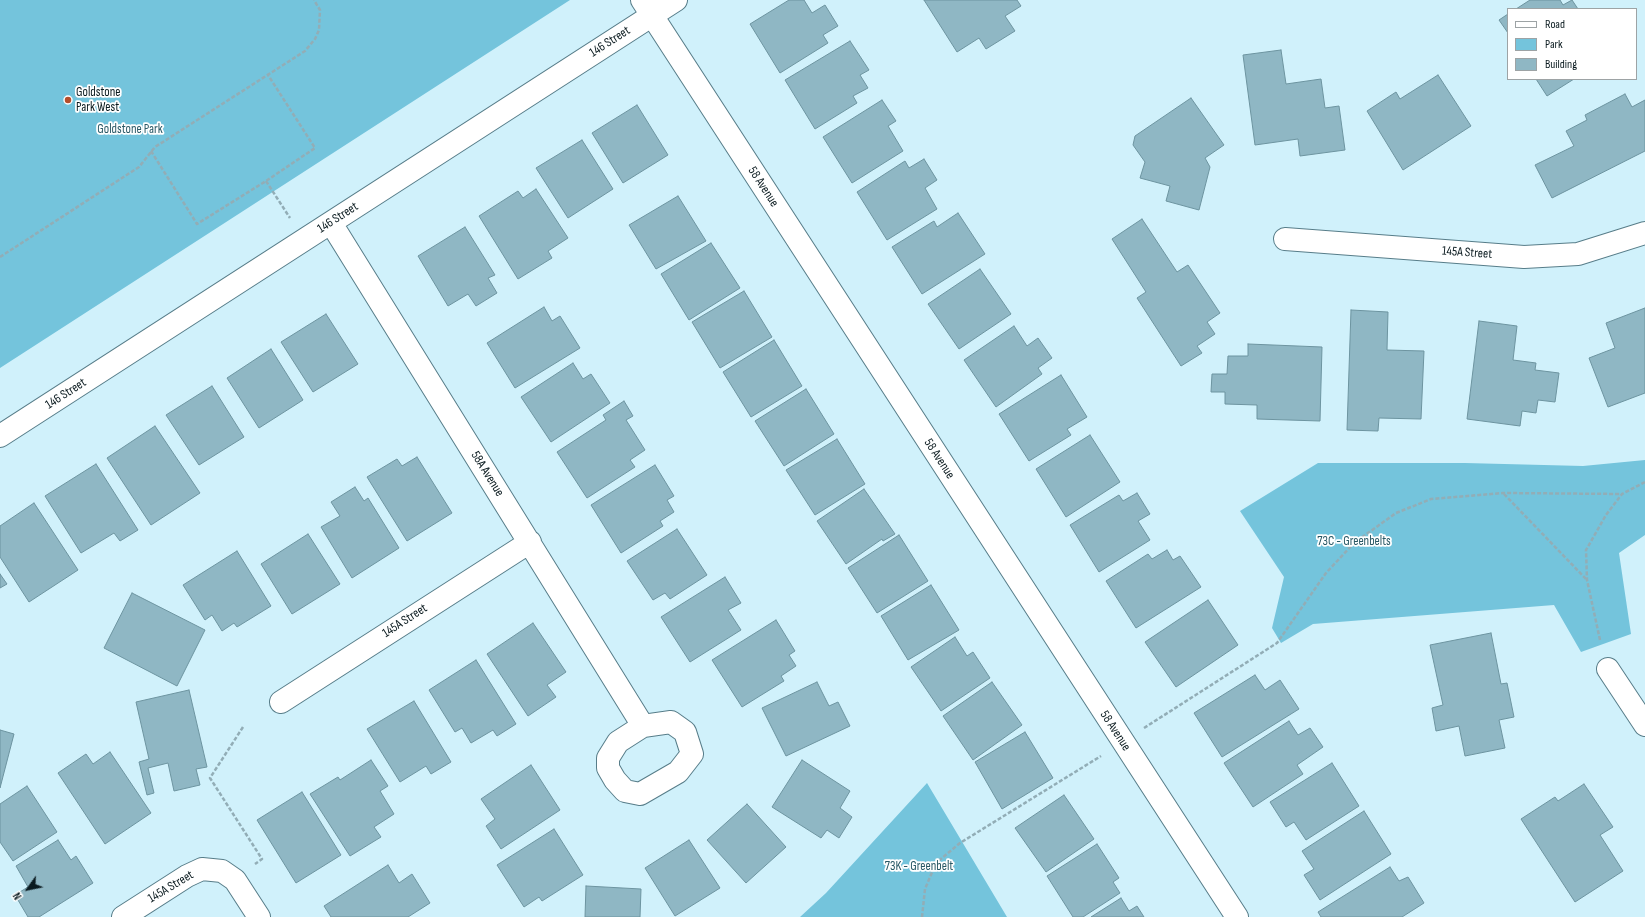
<!DOCTYPE html>
<style>
body{margin:0}
#map{position:relative;width:1645px;height:917px;overflow:hidden;background:#d0f1fb;font-family:"Sofia Sans Condensed",sans-serif}
canvas{display:block}
.legend{position:absolute;left:1507px;top:8px;width:130px;height:72px;box-sizing:border-box;background:#fff;border:1px solid #9da3a5;margin:0;padding:5px 7px;list-style:none;font-size:12px;color:#0a1a1f}
.legend li{display:flex;align-items:center;gap:8px;height:20px}
.legend b{width:20px;border:1px solid #9da3a5}
.north{position:absolute;left:8px;top:869px;width:40px;height:40px;-webkit-text-stroke:3px #fff;paint-order:stroke;rotate:237deg;font-size:11px;font-weight:700;line-height:16px;text-align:center;color:#0a1a1f}
.north::after{content:'';display:block;margin:auto;width:14px;height:18px;background:#0a1a1f;clip-path:polygon(50% 0,100% 100%,50% 72%,0 100%)}
</style>
<div id="map">
<canvas width="1645" height="917"></canvas>
<ul class="legend">
<li><b style="height:5px;background:#fff"></b>Road</li>
<li><b style="height:11px;background:#74c4dc"></b>Park</li>
<li><b style="height:11px;background:#8fb7c4"></b>Building</li>
</ul>
<div class="north">N</div>
</div>
<script>
const ctx = document.querySelector('canvas').getContext('2d');
ctx.lineJoin = 'round';
function fill(path, color) { ctx.fillStyle = color; ctx.fill(path, 'evenodd'); }
const shape = rows => new Path2D(rows.map(r => 'M' + r).join(''));
function strokePath(path, color, width, dash) { ctx.strokeStyle = color; ctx.lineWidth = width; ctx.lineCap = dash ? 'butt' : 'round'; ctx.setLineDash(dash || []); ctx.stroke(path); }
function write(font, color, halo, rows, align = 'center') {
  ctx.font = font + ' "Sofia Sans Condensed",sans-serif'; ctx.lineWidth = 3.5; ctx.setLineDash([]); ctx.textBaseline = 'middle'; ctx.strokeStyle = halo; ctx.fillStyle = color; for (const [text, x, y, turn = 0] of rows) {
    ctx.save(); ctx.translate(x, y); ctx.rotate((+turn || 0) * Math.PI / 180); ctx.textAlign = isNaN(turn) ? turn : align; if (halo) ctx.strokeText(text, 0, 0); ctx.fillText(text, 0, 0); ctx.restore();
  }
}
fill(shape([
 [0,0,570,0,0,368],
 [1645,460,1645,535,1619,553,1631,634,1581,652,1554,605,1313,624,1281,643,1272,628,1284,577,1240,511,1318,463,1465,463,1583,466],
 [927,783,1007,917,800,917,826,893]
]), '#74c4dc');
const building = shape([
 [789,0,804,0,812,13,825,5,838,26,823,35,828,43,780,73,750,24,789,0],
 [924,0,1017,0,1021,6,1005,16,1015,31,986,49,979,38,957,52,924,0],
 [1530,0,1560,0,1563,5,1572,0,1578,9,1516,9,1530,0],
 [1508,14,1508,33,1499,20,1508,14],
 [850,41,869,70,860,75,868,88,853,96,857,103,815,129,785,80,850,41],
 [1281,50,1286,84,1321,79,1325,108,1339,106,1345,150,1300,156,1298,139,1255,145,1243,55,1281,50],
 [1438,75,1471,126,1403,170,1367,111,1396,92,1400,99,1438,75],
 [1536,79,1574,79,1547,96,1536,79],
 [1625,94,1632,107,1645,100,1645,151,1552,198,1535,165,1574,146,1566,131,1587,120,1585,115,1625,94],
 [1191,98,1224,145,1205,158,1210,167,1199,210,1166,201,1170,186,1140,178,1145,162,1133,145,1135,136,1191,98],
 [882,100,896,121,888,126,903,151,852,183,823,137,882,100],
 [637,105,668,155,623,183,592,133,637,105],
 [582,140,613,189,568,218,536,168,582,140],
 [924,159,937,180,925,188,937,209,887,240,857,192,905,161,909,168,924,159],
 [536,189,568,238,548,251,552,258,518,279,479,216,518,191,523,198,536,189],
 [678,196,706,241,656,269,629,225,678,196],
 [958,213,985,254,922,294,892,247,934,221,937,227,958,213],
 [1142,219,1177,272,1188,265,1220,313,1207,322,1215,334,1197,346,1202,353,1181,366,1137,298,1146,292,1112,239,1142,219],
 [465,227,495,275,488,278,497,293,476,306,468,294,448,306,418,256,465,227],
 [711,243,740,288,689,320,661,274,711,243],
 [980,269,1011,314,959,349,928,304,980,269],
 [744,291,772,337,720,368,692,322,744,291],
 [544,307,552,321,560,316,580,348,515,388,487,343,544,307],
 [1645,308,1645,393,1608,407,1589,358,1615,348,1606,323,1645,308],
 [1351,310,1388,312,1387,350,1424,351,1421,419,1379,418,1378,431,1347,430,1351,310],
 [326,314,358,364,313,392,281,342,326,314],
 [1479,321,1517,326,1513,360,1536,363,1535,370,1559,373,1555,402,1538,400,1536,413,1522,411,1520,426,1467,419,1479,321],
 [1014,326,1027,346,1038,338,1052,358,1038,368,1042,374,996,407,964,360,1014,326],
 [774,340,802,386,751,417,723,372,774,340],
 [1248,344,1322,347,1320,421,1257,419,1257,405,1225,404,1225,392,1211,392,1212,374,1227,374,1228,356,1248,356,1248,344],
 [271,349,303,400,259,428,227,378,271,349],
 [573,363,583,379,591,374,610,403,551,442,521,397,573,363],
 [1061,375,1087,417,1067,429,1071,435,1029,461,999,414,1061,375],
 [212,386,244,437,199,465,166,415,212,386],
 [806,389,834,434,784,466,755,421,806,389],
 [624,401,633,416,626,420,645,450,630,460,635,467,587,498,557,452,606,420,603,415,624,401],
 [155,426,200,493,151,525,107,458,155,426],
 [1090,435,1120,482,1066,517,1036,469,1090,435],
 [837,439,865,484,815,515,786,470,837,439],
 [417,457,452,513,407,541,367,477,397,459,402,466,417,457],
 [96,464,138,530,120,541,114,533,81,553,45,496,96,464],
 [655,465,674,496,667,500,674,512,660,521,663,526,621,553,591,505,655,465],
 [355,487,364,501,368,498,399,548,352,578,321,527,340,516,331,502,355,487],
 [864,489,895,534,883,541,882,539,846,564,817,521,864,489],
 [1137,493,1150,514,1138,521,1150,540,1099,572,1070,525,1119,495,1123,501,1137,493],
 [34,503,78,570,29,602,0,557,0,526,34,503],
 [677,529,707,575,670,599,665,593,653,600,627,561,677,529],
 [308,534,340,584,292,614,261,564,308,534],
 [899,535,928,581,877,613,848,568,899,535],
 [1167,550,1173,560,1180,556,1201,587,1136,628,1106,581,1148,554,1152,559,1167,550],
 [237,551,271,606,237,627,234,623,222,631,212,615,205,620,183,585,237,551],
 [0,574,7,584,0,588,0,574],
 [725,577,741,603,728,610,741,630,690,662,661,617,725,577],
 [931,585,959,630,908,660,881,616,931,585],
 [132,593,205,630,177,686,104,648,132,593],
 [1208,600,1238,645,1176,687,1145,642,1208,600],
 [776,620,795,651,789,655,796,666,781,676,784,681,742,707,712,660,776,620],
 [533,623,566,672,547,685,556,697,528,716,487,654,533,623],
 [1491,633,1501,684,1507,683,1514,717,1499,720,1505,748,1465,756,1459,726,1436,731,1432,708,1443,705,1430,645,1491,633],
 [955,637,967,656,973,652,990,678,941,711,911,667,955,637],
 [476,660,516,724,497,736,493,730,471,743,462,728,455,732,429,690,476,660],
 [1255,675,1265,690,1280,680,1299,709,1222,757,1194,713,1255,675],
 [817,682,829,706,838,702,850,726,786,756,762,708,817,682],
 [992,682,1022,725,973,760,943,716,992,682],
 [189,690,207,767,196,769,200,785,174,791,168,763,148,768,154,793,147,795,139,762,149,759,136,702,189,690],
 [414,701,451,762,431,774,426,766,400,782,367,729,414,701],
 [1289,721,1298,735,1310,728,1323,747,1297,765,1303,774,1253,807,1224,763,1289,721],
 [0,730,14,734,0,788,0,730],
 [1025,732,1053,778,1002,809,975,762,1025,732],
 [110,752,151,813,105,844,58,773,86,754,93,764,110,752],
 [371,760,388,786,380,791,394,814,374,827,381,837,350,856,310,794,338,777,340,780,371,760],
 [802,760,850,791,840,808,852,817,839,838,827,830,821,838,772,807,802,760],
 [1332,763,1359,806,1306,840,1294,822,1286,827,1270,802,1332,763],
 [531,765,560,810,501,849,486,826,495,819,481,799,531,765],
 [1584,784,1613,827,1600,835,1623,871,1575,902,1521,819,1555,797,1558,801,1584,784],
 [27,786,57,832,13,861,0,842,0,804,27,786],
 [302,792,341,855,296,883,257,820,302,792],
 [1064,795,1094,839,1046,872,1015,828,1064,795],
 [747,804,786,847,746,883,707,840,747,804],
 [1364,811,1391,854,1320,900,1304,875,1314,869,1302,851,1364,811],
 [554,829,583,875,542,901,539,897,524,907,497,865,554,829],
 [58,840,71,860,76,856,93,883,39,917,28,917,15,895,28,887,16,866,58,840],
 [689,840,720,888,675,916,645,868,689,840],
 [1097,844,1119,878,1113,882,1120,893,1083,917,1073,917,1047,876,1097,844],
 [388,865,399,883,412,874,430,903,408,917,331,917,324,906,388,865],
 [1390,867,1399,881,1408,877,1424,903,1402,917,1321,917,1318,912,1390,867],
 [586,886,641,889,640,917,585,917,586,886],
 [1121,898,1129,911,1137,906,1144,917,1091,917,1121,898]
]);
fill(building, '#8fb7c4');
strokePath(building, '#6d94a0', 1);
const minor = shape([
 [642,0,1237,917],
 [331,223,643,726,671,722,685,732,692,754,678,772,640,794,625,791,615,780,608,768,608,758,618,742,643,726],
 [1285,239,1524,257,1578,254,1645,233],
 [0,436,676,0],
 [1608,669,1645,725],
 [281,702,530,542],
 [123,917,187,876,202,869,222,871,235,880,259,917]
]);
strokePath(minor, '#577d89', 24);
strokePath(shape([
 [151,151,197,224,266,181,315,148,268,75],
 [266,181,290,218],
 [0,257,139,167,155,147,305,51,315,39,319,30,320,10,314,0],
 [1504,494,1587,580],
 [1600,640,1587,580,1586,550,1606,515,1622,494,1645,482],
 [243,727,210,778,262,859,255,864],
 [1144,728,1277,643,1326,573,1354,543,1396,513,1431,499,1503,493,1622,494],
 [922,917,925,889,936,863,960,843,1101,756]
]), '#92adb6', 2.5, [4, 2]);
strokePath(minor, '#fff', 22);
for (const [x, y, r, color] of [
 [68,100,4,"#b54d2a"]
]) { const dot = new Path2D(); dot.arc(x, y, r, 0, 2 * Math.PI); ctx.fillStyle = color; ctx.fill(dot); strokePath(dot, '#fff', 1.5); }
write('13px', '#0a1a1f', '#fff', [
 ["146 Street",610,42,-33],
 ["58 Avenue",763,187,57],
 ["146 Street",338,218,-33],
 ["145A Street",1467,253,4],
 ["146 Street",66,394,-33],
 ["58 Avenue",939,459,57],
 ["58A Avenue",487,474,58],
 ["145A Street",405,621,-33],
 ["58 Avenue",1115,731,57],
 ["145A Street",171,887,-31]
]);
write('13px', '#0a1a1f', '#fff', [
 ["Goldstone",76,93],
 ["Park West",76,108]
], 'left');
write('13px', '#295865', '#fff', [
 ["Goldstone Park",130,130],
 ["73C - Greenbelts",1354,542],
 ["73K - Greenbelt",919,867]
]);
</script>
